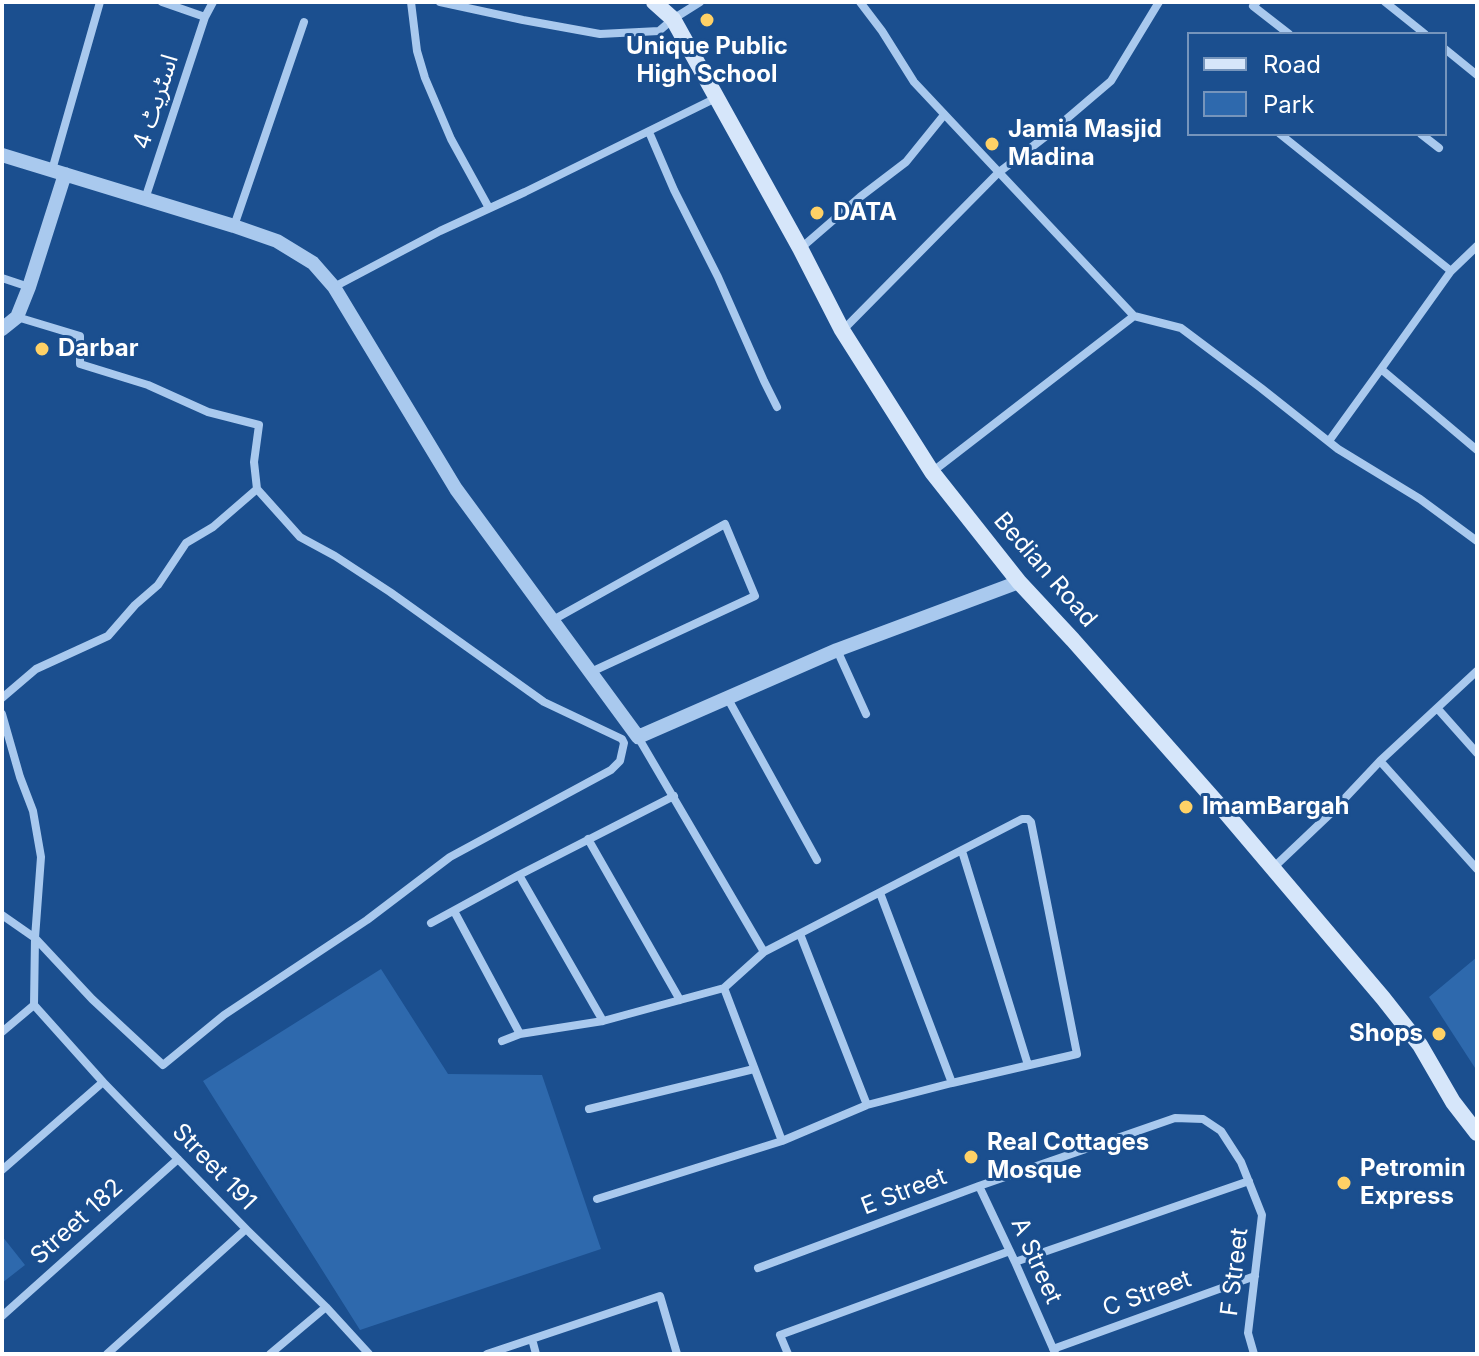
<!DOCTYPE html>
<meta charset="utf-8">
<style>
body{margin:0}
#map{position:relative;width:1479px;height:1356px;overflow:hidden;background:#1b4f8f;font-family:Inter,sans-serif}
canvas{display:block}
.frame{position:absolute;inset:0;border:4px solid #fff;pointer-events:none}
.legend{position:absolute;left:1187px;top:32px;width:260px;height:104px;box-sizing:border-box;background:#1b4f8f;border:2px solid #7695bc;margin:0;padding:10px 14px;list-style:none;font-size:24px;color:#fff}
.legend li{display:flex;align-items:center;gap:16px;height:40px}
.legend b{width:40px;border:2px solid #7695bc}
</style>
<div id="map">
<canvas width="1479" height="1356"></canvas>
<div class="frame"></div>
<ul class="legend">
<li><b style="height:10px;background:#d6e6fa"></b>Road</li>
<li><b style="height:22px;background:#2e69ad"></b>Park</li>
</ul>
</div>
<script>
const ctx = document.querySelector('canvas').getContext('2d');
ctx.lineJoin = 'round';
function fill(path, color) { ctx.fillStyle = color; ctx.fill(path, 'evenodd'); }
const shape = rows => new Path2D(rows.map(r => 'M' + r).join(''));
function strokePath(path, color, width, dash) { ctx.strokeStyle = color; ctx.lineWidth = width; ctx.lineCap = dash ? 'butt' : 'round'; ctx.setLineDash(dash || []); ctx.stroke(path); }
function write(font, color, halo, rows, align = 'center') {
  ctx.font = font + ' Inter,"Noto Sans Arabic",sans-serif'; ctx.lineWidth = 6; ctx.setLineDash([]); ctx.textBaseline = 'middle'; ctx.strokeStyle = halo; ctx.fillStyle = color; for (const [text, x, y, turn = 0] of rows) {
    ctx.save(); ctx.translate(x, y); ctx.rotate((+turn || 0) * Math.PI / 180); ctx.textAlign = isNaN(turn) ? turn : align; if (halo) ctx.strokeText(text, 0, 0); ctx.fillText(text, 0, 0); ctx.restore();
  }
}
fill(shape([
 [1477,957,1477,1071,1429,997],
 [381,969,448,1074,542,1075,601,1249,360,1330,203,1081],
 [2,1236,25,1265,2,1283]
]), '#2e69ad');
strokePath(shape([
 [162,2,205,17],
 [411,2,417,51,425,78,451,139,489,208],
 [440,2,523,20,600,34,659,31,673,19,700,2],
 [860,2,882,31,914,82,1134,316,932,472],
 [1257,2,1253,6,1289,34],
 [1385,2,1425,34],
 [1445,49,1477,75],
 [649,132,674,190,718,277,764,381,777,407],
 [1280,134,1451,271],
 [1421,134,1439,148],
 [52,170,100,2],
 [145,199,205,17,213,2],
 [234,226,304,22],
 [801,248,860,197,906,162,944,115],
 [2,278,29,287],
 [334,287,440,231,525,192,716,98],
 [1134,316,1181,328,1261,388,1338,449,1420,499,1477,541],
 [843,330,998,173,1050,133,1111,81,1159,2],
 [1381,369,1451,271,1477,246],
 [1329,441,1381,369,1477,450],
 [553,620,725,524,755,596,591,672],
 [837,650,866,714],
 [2,698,36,669,108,636,135,605,158,585,186,543,213,527,257,489],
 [728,699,817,860],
 [1437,708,1477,753],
 [2,714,20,777,33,811,41,857,35,938,34,1005],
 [638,737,764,952],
 [1380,761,1477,869],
 [588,839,680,1000],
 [962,851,1028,1065],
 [1273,868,1331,813,1380,761,1477,671],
 [519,875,603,1021],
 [880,893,952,1083],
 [454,911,520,1034],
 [2,915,35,938,92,999,163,1065,224,1015,367,920,450,857,611,770,620,761,624,743,622,739,544,702,390,592,335,556,300,537,257,489,254,462,259,425,208,412,148,385,80,364,80,336,17,317],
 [431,923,519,875,674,796],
 [800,934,867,1105],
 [724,988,782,1141],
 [34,1005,103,1082,246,1229,326,1307,369,1354],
 [2,1032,34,1005],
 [502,1041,520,1034,603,1021,724,988,764,952,1022,819,1028,819,1031,822,1077,1054,952,1083,867,1105,782,1141,597,1199],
 [589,1109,754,1069],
 [2,1170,103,1082],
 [979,1186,1015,1262,1055,1353],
 [1015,1262,1249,1181],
 [758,1268,979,1186,1175,1118,1203,1119,1221,1131,1241,1162,1262,1215,1248,1333,1254,1354],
 [2,1316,178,1159],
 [532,1339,536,1354],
 [1053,1349,1255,1276],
 [107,1354,246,1229],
 [270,1354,326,1307],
 [487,1354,660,1296,677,1354],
 [788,1354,780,1335,1010,1251]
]), '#a9c9ee', 8);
strokePath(shape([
 [2,155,234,226,277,241,313,263,334,287,456,489,638,737,837,650,1019,582],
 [2,329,17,317,29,287,65,174]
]), '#a9c9ee', 14);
strokePath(shape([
 [654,2,673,19,800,248,842,330,932,472,1019,582,1073,640,1226,813,1383,998,1420,1045,1453,1102,1477,1133]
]), '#d6e6fa', 16);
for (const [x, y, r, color] of [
 [707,20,8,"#ffd166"],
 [992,144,8,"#ffd166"],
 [817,213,8,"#ffd166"],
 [42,349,8,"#ffd166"],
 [1186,807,8,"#ffd166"],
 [1439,1034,8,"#ffd166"],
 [971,1157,8,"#ffd166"],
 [1344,1183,8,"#ffd166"]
]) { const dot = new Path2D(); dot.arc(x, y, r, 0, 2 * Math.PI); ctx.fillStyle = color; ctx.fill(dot); strokePath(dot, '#1b4f8f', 3); }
write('bold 24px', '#fff', '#1b4f8f', [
 ["Unique Public",707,47,"center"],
 ["High School",707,75,"center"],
 ["Jamia Masjid",1008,130],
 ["Madina",1008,158],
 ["DATA",833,213],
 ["Darbar",58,349],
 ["ImamBargah",1202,807],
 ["Shops",1423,1034,"right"],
 ["Real Cottages",987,1143],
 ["Mosque",987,1171],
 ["Petromin",1360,1169],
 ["Express",1360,1197]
], 'left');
write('24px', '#fff', '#1b4f8f', [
 ["اسٹریٹ 4",156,102,-72],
 ["Bedian Road",1045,570,49],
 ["Street 191",214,1167,46],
 ["E Street",904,1192,-21],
 ["Street 182",77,1222,-42],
 ["A Street",1036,1261,66],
 ["F Street",1235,1272,-83],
 ["C Street",1147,1294,-20]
]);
</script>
